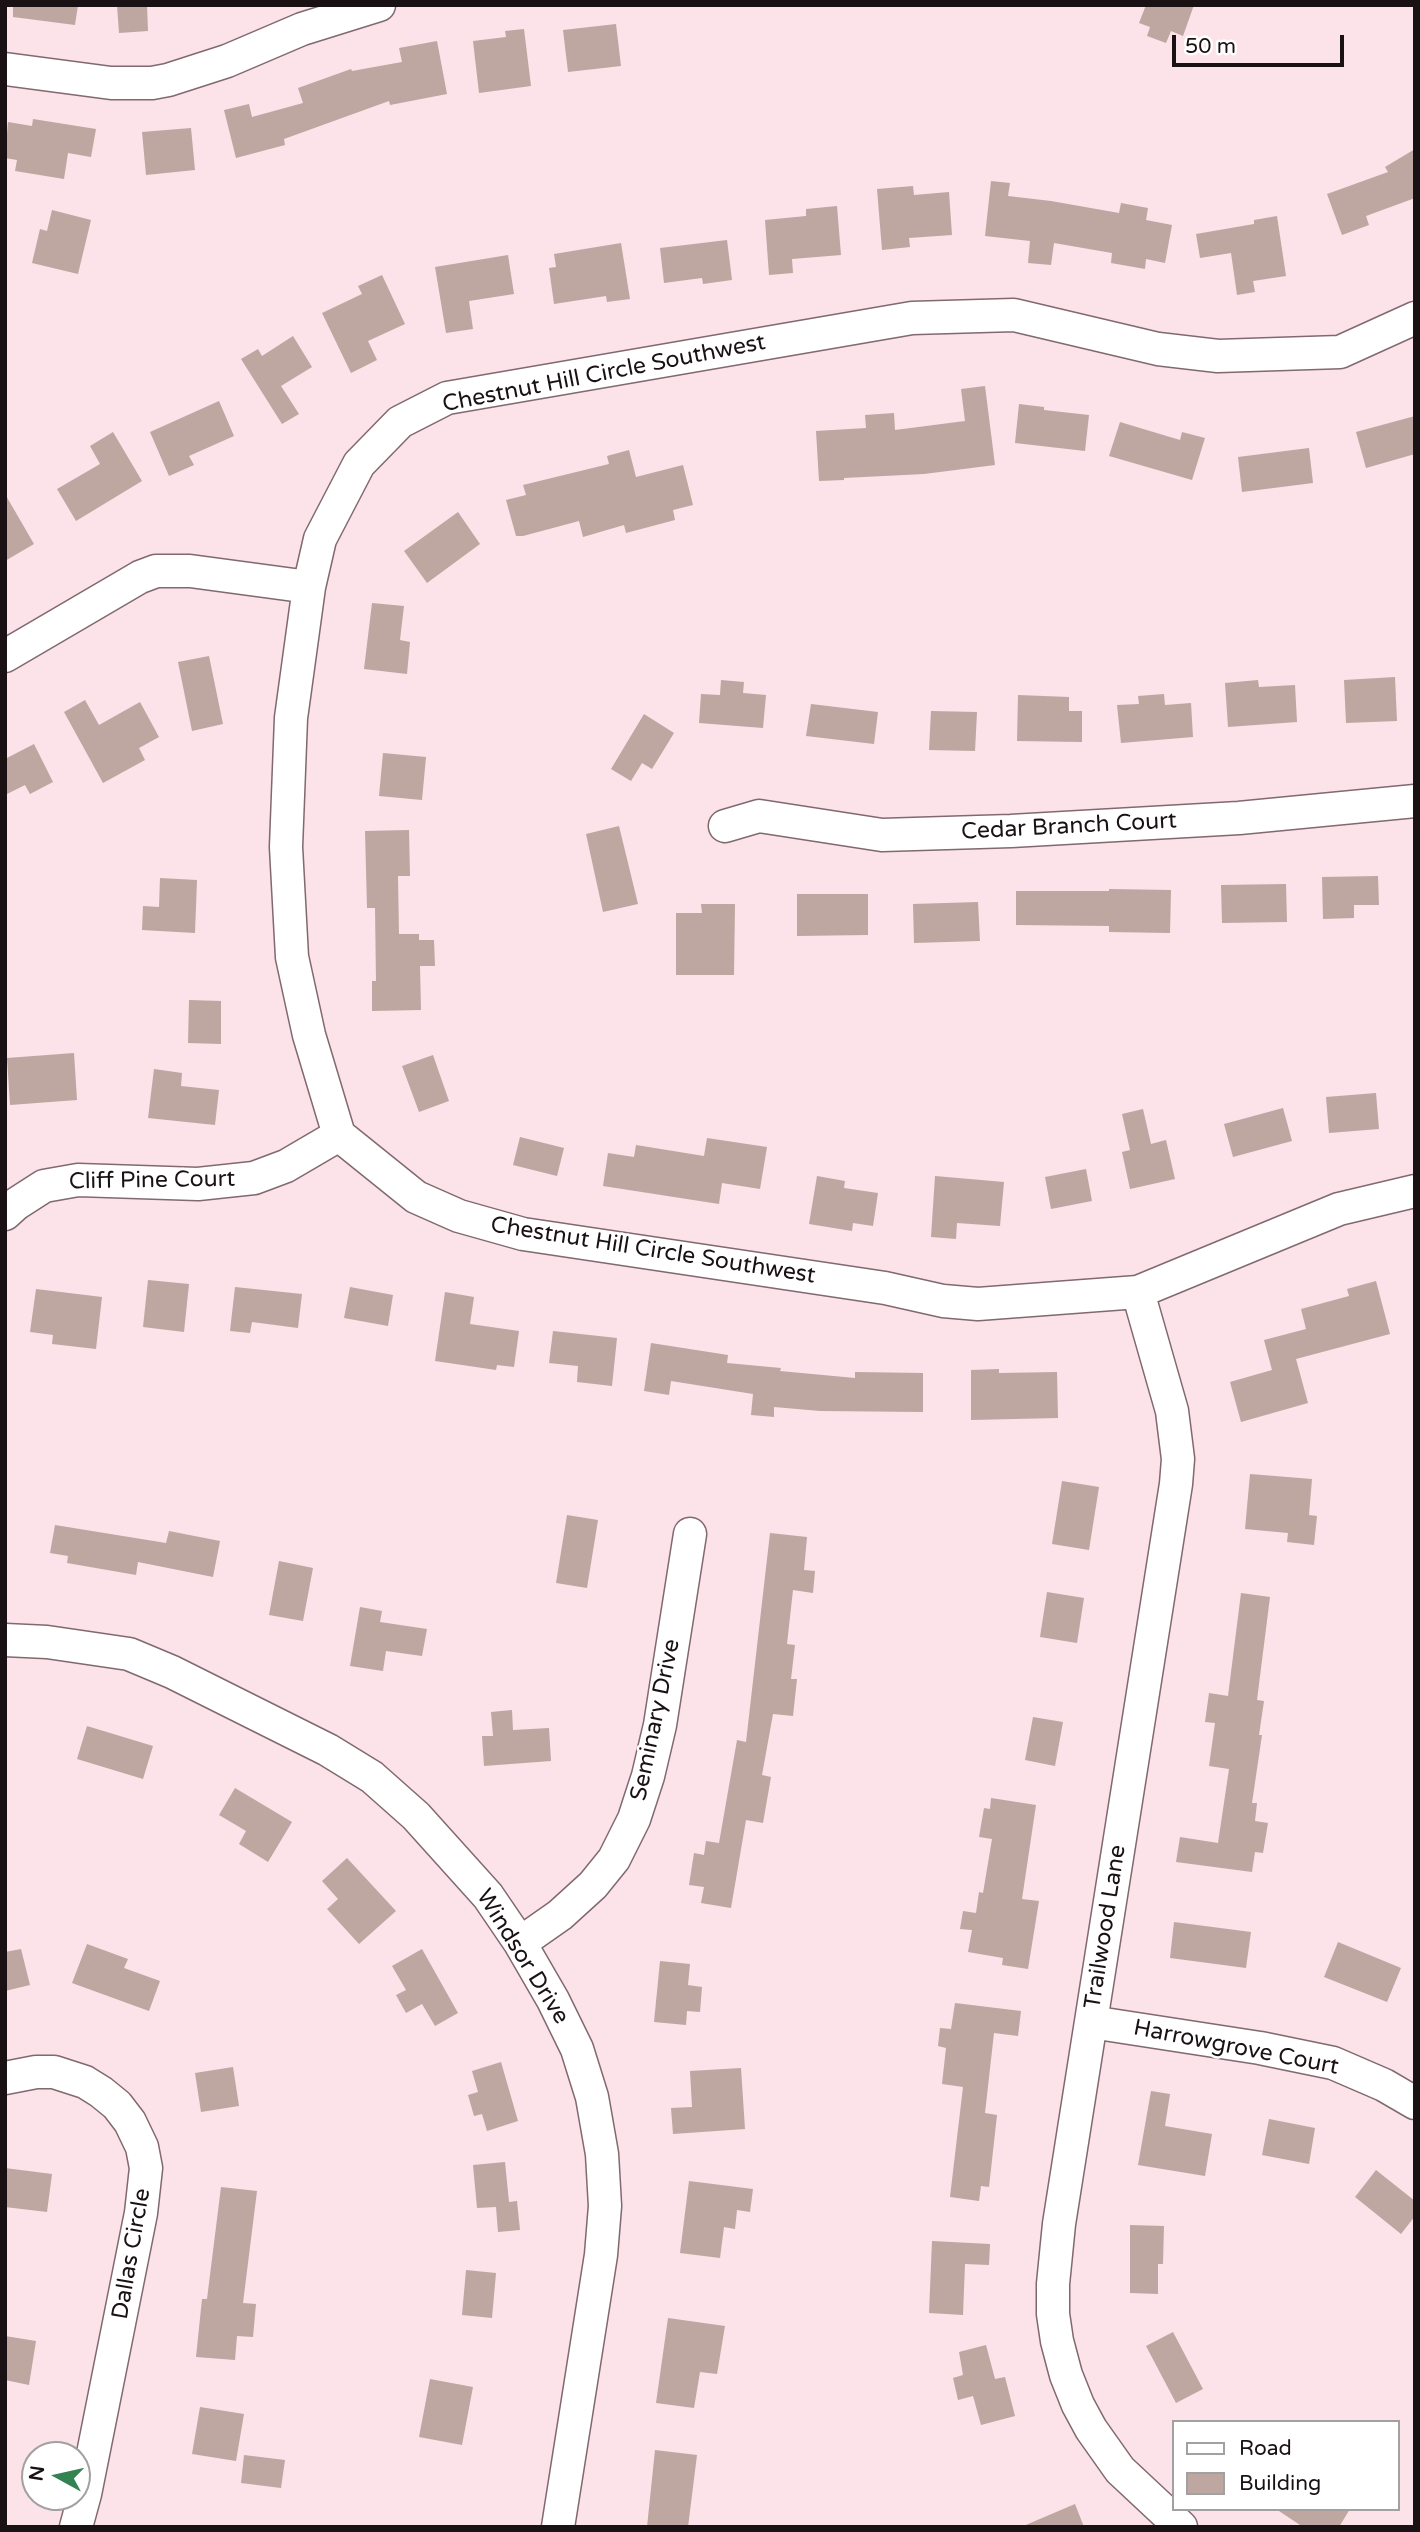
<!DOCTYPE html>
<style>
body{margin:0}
#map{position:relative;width:1420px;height:2532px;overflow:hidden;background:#fce2e9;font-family:"Varela Round",sans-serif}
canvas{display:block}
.frame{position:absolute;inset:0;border:7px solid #191113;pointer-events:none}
.legend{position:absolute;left:1172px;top:2420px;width:228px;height:91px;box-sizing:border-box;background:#fff;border:2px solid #a3a0a1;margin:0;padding:9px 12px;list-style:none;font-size:21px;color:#191113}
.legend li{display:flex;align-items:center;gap:14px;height:35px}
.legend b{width:35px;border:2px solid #a3a0a1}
.north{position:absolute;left:21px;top:2441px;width:70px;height:70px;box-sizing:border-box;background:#fff;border:2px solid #a3a0a1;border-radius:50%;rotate:278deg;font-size:19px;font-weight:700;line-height:28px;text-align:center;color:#191113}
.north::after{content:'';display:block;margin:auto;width:24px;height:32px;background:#338353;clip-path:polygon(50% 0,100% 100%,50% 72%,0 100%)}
.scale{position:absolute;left:1172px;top:35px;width:172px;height:32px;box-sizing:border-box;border:4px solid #191113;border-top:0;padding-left:9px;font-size:21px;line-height:24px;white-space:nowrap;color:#191113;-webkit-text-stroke:5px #fff;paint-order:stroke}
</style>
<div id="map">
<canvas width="1420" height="2532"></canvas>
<div class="frame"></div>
<ul class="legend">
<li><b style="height:9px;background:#fff"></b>Road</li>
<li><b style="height:19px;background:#bea6a1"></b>Building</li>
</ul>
<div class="north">N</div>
<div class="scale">50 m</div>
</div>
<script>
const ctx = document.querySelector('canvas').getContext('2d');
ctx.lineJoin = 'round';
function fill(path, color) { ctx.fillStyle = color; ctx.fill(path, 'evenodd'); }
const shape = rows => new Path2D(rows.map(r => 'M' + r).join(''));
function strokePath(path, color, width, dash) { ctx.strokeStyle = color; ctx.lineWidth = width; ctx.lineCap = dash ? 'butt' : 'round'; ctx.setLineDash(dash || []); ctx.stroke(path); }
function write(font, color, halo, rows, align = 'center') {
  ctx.font = font + ' "Varela Round",sans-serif'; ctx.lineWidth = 5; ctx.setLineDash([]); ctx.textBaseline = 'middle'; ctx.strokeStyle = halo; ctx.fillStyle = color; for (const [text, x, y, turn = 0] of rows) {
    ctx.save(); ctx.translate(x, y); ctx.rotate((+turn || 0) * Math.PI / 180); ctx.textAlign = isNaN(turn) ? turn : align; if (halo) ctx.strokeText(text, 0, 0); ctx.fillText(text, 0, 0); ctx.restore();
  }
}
fill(shape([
 [13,5,78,5,75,25,13,17],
 [117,5,147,5,148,31,119,33],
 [1146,5,1194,5,1183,36,1171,31,1166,43,1147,36,1150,27,1139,23],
 [616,24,621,66,568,72,563,30],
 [524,29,531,86,479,93,473,41,506,37,505,31],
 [437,41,447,94,390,105,389,101,284,139,285,145,236,158,224,110,249,104,252,117,303,103,298,88,351,69,352,71,402,62,399,48],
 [33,119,96,129,91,157,68,153,64,179,15,171,17,160,5,158,8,122,32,126],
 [191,128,195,170,146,175,142,132],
 [1415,149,1415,198,1366,216,1369,225,1342,235,1327,194,1388,172,1385,167],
 [991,181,1010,183,1008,196,1051,201,1119,213,1121,203,1148,208,1146,220,1172,225,1165,263,1146,259,1145,269,1111,263,1112,253,1054,243,1051,265,1028,263,1030,241,985,236],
 [913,186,914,195,949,192,952,235,909,238,910,247,882,250,877,189],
 [837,206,841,255,792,259,793,273,769,275,765,220,806,216,806,209],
 [52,210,91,220,78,274,32,263,40,229,47,231],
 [1277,216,1286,276,1253,281,1255,292,1237,295,1231,253,1200,258,1196,234,1254,224,1254,220],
 [727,240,732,280,703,284,702,278,664,283,660,248],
 [621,243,630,299,607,302,606,296,554,304,549,268,556,267,554,254],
 [508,255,514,294,469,301,473,329,446,333,435,267],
 [382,275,405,324,368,341,377,360,351,373,322,313,362,294,358,286],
 [293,336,312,367,281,386,299,414,282,424,241,359,258,349,262,356],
 [985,386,995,465,924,474,844,478,844,480,819,481,816,431,866,428,865,415,894,413,895,430,965,421,961,389],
 [219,401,234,436,189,456,194,465,169,476,150,432],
 [1019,404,1044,407,1044,410,1089,415,1085,451,1015,443],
 [1415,416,1415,454,1366,468,1356,432],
 [1120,422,1180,440,1182,432,1205,438,1192,480,1109,456],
 [113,432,142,481,76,521,57,489,100,464,90,446],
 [1309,448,1313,483,1242,492,1238,457],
 [629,450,636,477,683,465,693,505,673,510,675,520,626,533,624,525,583,537,579,521,523,536,516,536,506,500,526,495,523,485,609,464,607,456],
 [5,494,34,544,5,561],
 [458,512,480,544,427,583,404,551],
 [372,603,404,606,400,640,410,642,407,674,364,669],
 [209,656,223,724,192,731,178,662],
 [1395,677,1397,721,1346,723,1344,680],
 [721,680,744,682,743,693,766,695,763,728,699,723,701,694,720,695],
 [1258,680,1259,687,1295,685,1297,722,1228,727,1225,683],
 [1164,694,1165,705,1191,703,1193,737,1121,743,1117,705,1139,704,1138,696],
 [1018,695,1069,697,1069,711,1082,711,1082,742,1017,741],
 [85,700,99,725,140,702,159,737,139,748,145,760,103,783,64,712],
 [811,704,878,712,874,744,806,736],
 [931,711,977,712,975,751,929,750],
 [644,714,674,733,652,769,642,763,631,781,611,769],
 [34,744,53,782,30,794,25,785,5,795,5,759],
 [383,753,426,757,422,800,379,796],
 [619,826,638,904,603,912,586,834],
 [409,830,410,876,398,876,399,934,419,934,419,940,434,940,435,966,420,966,421,1010,372,1011,372,981,376,981,375,908,367,908,365,831],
 [1378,876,1379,905,1354,905,1354,918,1323,919,1322,877],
 [160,878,197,880,195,933,142,930,143,906,159,907],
 [1286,884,1287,922,1222,923,1221,885],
 [1109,889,1171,890,1170,933,1109,932,1109,926,1016,925,1016,891,1109,891],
 [797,894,868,894,868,935,797,936],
 [978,902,980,941,914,943,913,904],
 [701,904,735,904,734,975,676,975,676,913,702,913],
 [189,1000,221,1001,221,1044,188,1043],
 [74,1053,77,1100,10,1105,7,1058],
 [433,1055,449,1101,419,1112,402,1066],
 [154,1069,182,1073,181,1086,219,1090,215,1125,148,1118],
 [1376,1093,1379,1129,1329,1133,1326,1097],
 [1283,1108,1292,1141,1233,1157,1224,1124],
 [1143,1109,1151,1144,1166,1140,1175,1179,1130,1189,1122,1152,1130,1150,1122,1114],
 [520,1137,564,1148,557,1176,513,1165],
 [707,1138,767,1147,760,1189,722,1183,719,1204,603,1186,608,1153,634,1157,636,1145,704,1156],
 [1086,1169,1092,1201,1051,1209,1045,1177],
 [817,1176,845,1181,844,1188,878,1193,873,1226,853,1223,852,1231,809,1224],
 [935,1176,1004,1182,1000,1226,957,1223,956,1239,931,1237],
 [148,1280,189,1284,184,1332,143,1327],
 [1376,1281,1390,1334,1296,1359,1308,1403,1241,1422,1230,1382,1272,1370,1264,1340,1306,1329,1301,1309,1349,1296,1347,1289],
 [235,1287,302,1294,298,1328,252,1322,250,1333,230,1331],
 [350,1287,393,1295,388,1326,344,1318],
 [36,1289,102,1297,96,1349,52,1344,53,1335,30,1332],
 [445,1292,474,1297,470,1324,519,1331,514,1367,497,1365,496,1370,435,1361],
 [553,1331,617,1338,612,1386,577,1382,578,1366,549,1363],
 [651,1343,728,1355,727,1363,781,1368,780,1371,855,1378,855,1372,923,1373,923,1412,820,1411,774,1407,774,1417,751,1415,753,1394,671,1381,669,1395,644,1391],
 [999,1369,999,1373,1057,1372,1058,1418,971,1420,971,1370],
 [1250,1474,1312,1479,1309,1515,1317,1516,1314,1545,1287,1542,1288,1533,1245,1529],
 [1062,1481,1099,1487,1089,1550,1052,1544],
 [567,1515,598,1520,587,1588,556,1583],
 [55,1525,166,1543,169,1531,220,1541,213,1577,138,1562,136,1575,67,1563,68,1556,50,1553],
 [770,1533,807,1537,804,1570,815,1571,813,1593,793,1590,787,1644,795,1645,791,1679,797,1679,793,1716,773,1714,762,1775,771,1777,763,1823,746,1820,731,1908,701,1903,704,1887,689,1885,694,1853,704,1855,706,1841,719,1843,737,1740,746,1742],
 [279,1561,313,1568,303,1621,269,1615],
 [1047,1592,1084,1598,1077,1643,1040,1637],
 [1241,1593,1270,1597,1257,1700,1264,1701,1259,1735,1262,1735,1252,1803,1257,1803,1255,1821,1268,1823,1263,1853,1255,1852,1252,1872,1176,1862,1180,1837,1218,1843,1229,1769,1209,1766,1215,1723,1205,1722,1209,1693,1228,1696],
 [360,1607,382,1611,380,1622,427,1629,422,1656,386,1651,383,1671,350,1666],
 [512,1710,513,1730,549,1728,551,1761,484,1766,482,1736,493,1736,491,1712],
 [1033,1717,1063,1722,1055,1766,1025,1760],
 [87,1726,153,1746,143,1779,77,1759],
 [235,1788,292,1822,268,1862,239,1844,246,1831,219,1815],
 [991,1798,1036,1805,1022,1899,1039,1901,1028,1969,1002,1965,1003,1958,968,1952,972,1930,960,1929,963,1911,976,1913,979,1892,983,1893,992,1839,979,1837,984,1808,990,1809],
 [347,1858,396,1911,359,1944,327,1909,338,1899,322,1881],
 [1174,1922,1251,1932,1246,1968,1170,1958],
 [1338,1942,1401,1968,1387,2002,1324,1977],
 [87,1944,128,1959,124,1968,160,1981,149,2011,72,1983],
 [21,1949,30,1985,5,1991,5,1952],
 [422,1949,458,2013,435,2026,422,2004,406,2013,396,1995,406,1990,392,1966],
 [660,1961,690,1964,688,1985,702,1987,700,2012,687,2011,686,2025,654,2022],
 [955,2003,1021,2011,1018,2036,994,2033,985,2113,997,2115,989,2187,981,2186,979,2201,950,2197,963,2087,942,2084,946,2048,938,2046,940,2028,951,2029],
 [501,2062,518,2121,487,2131,482,2114,474,2116,468,2095,478,2092,472,2071],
 [233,2067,239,2106,201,2112,195,2073],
 [741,2068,745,2129,673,2134,671,2108,692,2107,690,2071],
 [1151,2091,1170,2094,1165,2126,1212,2134,1205,2176,1138,2165],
 [1269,2119,1315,2128,1309,2164,1262,2155],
 [505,2162,509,2202,517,2201,520,2230,498,2232,496,2207,477,2208,473,2165],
 [5,2168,52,2174,47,2212,5,2207],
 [1376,2170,1415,2201,1415,2216,1401,2234,1355,2197],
 [689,2181,753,2189,750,2212,737,2210,735,2229,724,2227,720,2258,680,2253],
 [221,2187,257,2191,243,2303,256,2304,253,2337,237,2336,235,2360,196,2357,202,2299,207,2299],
 [1130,2225,1164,2226,1163,2264,1158,2264,1158,2294,1130,2293],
 [932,2241,990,2244,989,2265,965,2264,963,2315,929,2313],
 [466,2270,496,2273,492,2318,462,2315],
 [668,2318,725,2326,717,2374,700,2372,694,2408,656,2403],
 [1173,2332,1203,2389,1176,2403,1146,2346],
 [5,2336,36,2341,29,2385,5,2380],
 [986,2345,995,2379,1005,2377,1015,2416,981,2425,973,2396,958,2400,953,2378,963,2375,959,2352],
 [430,2379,473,2387,462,2445,419,2437],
 [200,2407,244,2414,236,2461,192,2454],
 [655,2450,697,2455,688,2527,647,2527],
 [244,2455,285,2460,281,2488,241,2483],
 [1075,2504,1084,2527,1021,2527],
 [1276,2509,1350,2509,1339,2527,1303,2527]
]), '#bea6a1');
const minor = shape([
 [5,69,111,83,152,83,168,80,227,61,302,29,379,5],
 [1415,318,1340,352,1218,356,1158,349,1014,315,912,318,447,398,400,422,359,464,320,539,309,587,291,718,286,847,292,957,309,1035,339,1135,416,1197,459,1216,523,1234,885,1288,943,1301,978,1304,1138,1292,1339,1209,1415,1191],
 [5,656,140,577,156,571,190,571,309,587],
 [725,826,759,816,882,835,1011,831,1239,818,1415,801],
 [5,1214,16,1204,44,1186,78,1180,198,1184,254,1178,286,1166,339,1135],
 [1138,1292,1172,1411,1178,1459,1176,1484,1059,2224,1053,2284,1053,2314,1057,2341,1066,2375,1078,2405,1091,2429,1120,2470,1181,2527],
 [5,1640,47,1642,129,1654,172,1672,328,1750,372,1777,416,1816,488,1896,520,1943,553,2000,577,2049,592,2097,602,2154,605,2206,601,2255,558,2527],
 [520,1943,560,1915,593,1885,614,1859,634,1819,648,1776,660,1725,690,1534],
 [1091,2022,1260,2048,1333,2063,1384,2085,1415,2103],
 [5,2078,36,2072,54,2072,85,2082,101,2092,117,2105,130,2122,142,2147,146,2168,141,2213,85,2494,76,2527]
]);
strokePath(minor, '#80696f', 35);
strokePath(minor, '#fff', 32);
write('23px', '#191113', '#fff', [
 ["Chestnut Hill Circle Southwest",604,374,-11],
 ["Cedar Branch Court",1069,827,-3],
 ["Cliff Pine Court",152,1181,-1],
 ["Chestnut Hill Circle Southwest",653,1251,9],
 ["Seminary Drive",656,1720,-78],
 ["Trailwood Lane",1106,1927,-81],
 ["Windsor Drive",522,1957,58],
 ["Harrowgrove Court",1236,2048,11],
 ["Dallas Circle",132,2254,-80]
]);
</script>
